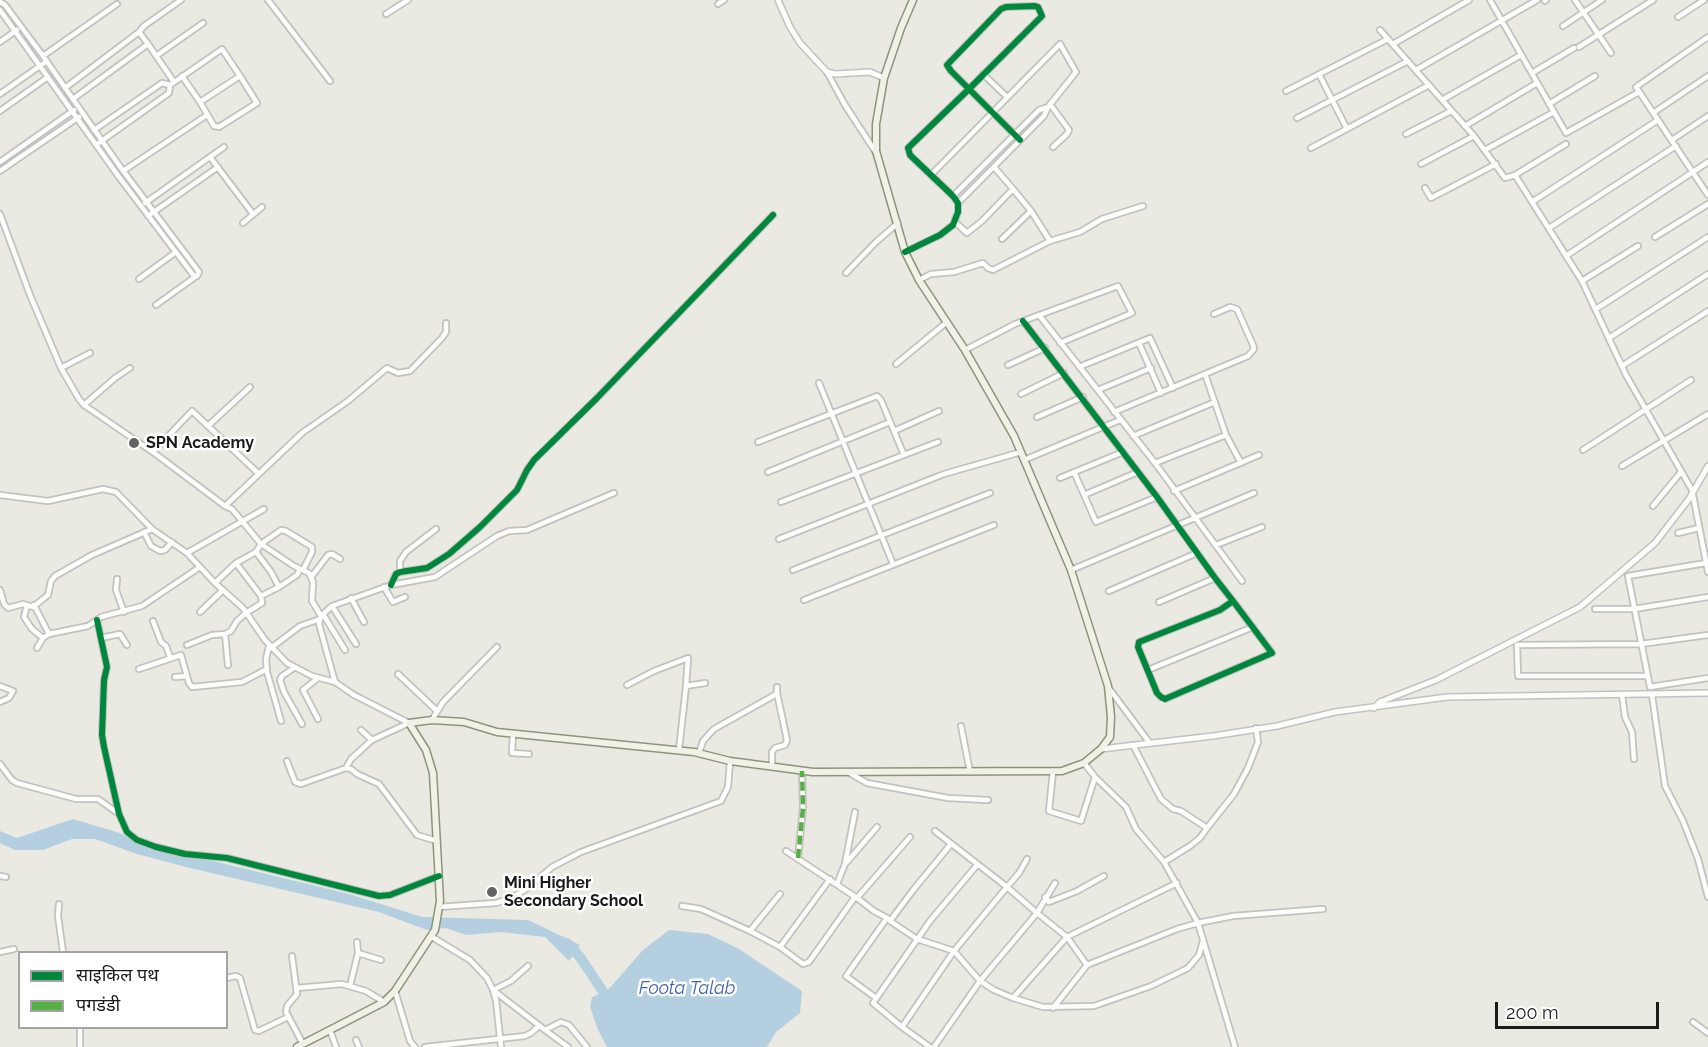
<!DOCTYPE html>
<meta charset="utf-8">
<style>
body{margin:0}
#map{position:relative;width:1708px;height:1047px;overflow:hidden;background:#eae9e2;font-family:Raleway,"Noto Sans Devanagari",sans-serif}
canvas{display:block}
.legend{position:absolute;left:18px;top:951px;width:210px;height:78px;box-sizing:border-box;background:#fff;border:2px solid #a4a4a4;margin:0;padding:8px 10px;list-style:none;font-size:18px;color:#1b1b1b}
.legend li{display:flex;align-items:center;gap:12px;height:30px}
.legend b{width:30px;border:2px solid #a4a4a4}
.scale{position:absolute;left:1495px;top:1002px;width:164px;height:27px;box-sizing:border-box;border:3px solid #1b1b1b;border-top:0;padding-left:8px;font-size:18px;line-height:21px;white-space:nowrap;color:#1b1b1b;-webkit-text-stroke:4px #fff;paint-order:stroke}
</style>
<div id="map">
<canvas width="1708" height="1047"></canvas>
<ul class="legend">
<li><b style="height:8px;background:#00873e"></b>साइकिल पथ</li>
<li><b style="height:8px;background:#55b145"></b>पगडंडी</li>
</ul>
<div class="scale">200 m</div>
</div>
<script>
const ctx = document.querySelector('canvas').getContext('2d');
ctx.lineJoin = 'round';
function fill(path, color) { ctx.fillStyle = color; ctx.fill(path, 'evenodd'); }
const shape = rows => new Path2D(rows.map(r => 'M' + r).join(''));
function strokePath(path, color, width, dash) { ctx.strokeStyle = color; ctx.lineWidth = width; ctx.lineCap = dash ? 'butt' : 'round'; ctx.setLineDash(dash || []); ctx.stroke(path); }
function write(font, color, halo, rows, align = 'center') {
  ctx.font = font + ' Raleway,sans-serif'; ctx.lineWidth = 5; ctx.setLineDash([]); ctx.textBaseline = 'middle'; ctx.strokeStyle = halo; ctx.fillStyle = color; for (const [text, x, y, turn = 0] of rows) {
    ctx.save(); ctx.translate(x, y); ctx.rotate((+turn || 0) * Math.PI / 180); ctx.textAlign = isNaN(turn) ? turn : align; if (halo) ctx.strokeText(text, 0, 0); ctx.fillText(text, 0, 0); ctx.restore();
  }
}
fill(shape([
 [73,819,120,833,139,844,160,851,213,861,349,894,422,917,528,920,580,945,569,961,545,937,501,932,466,935,446,928,427,930,379,912,186,867,137,854,95,839,72,839,43,850,15,850,0,843,0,831,17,838],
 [669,930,708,934,739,949,802,991,800,1013,776,1032,767,1047,607,1047,598,1030,590,1007,592,997,608,990,643,950]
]), '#b3cfe0');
strokePath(shape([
 [567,943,580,957,604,993]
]), '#b3cfe0', 10);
const minor = shape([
 [268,0,330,81],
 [1490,0,1566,133,1639,92],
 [1575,0,1611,53],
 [1545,1,1546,0],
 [0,2,5,5,43,56,121,168,199,272,197,276],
 [718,4,724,0],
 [0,10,119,177,194,276,197,276],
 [386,14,408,0],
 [1678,17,1704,0],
 [1563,26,1602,0],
 [1380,30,1474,136,1505,178,1515,175,1566,144],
 [139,32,144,26,181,0],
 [1708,37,1636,87,1708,195],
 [0,42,17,30],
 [148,44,174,82],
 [1393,44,1469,0],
 [1579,47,1653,0],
 [43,56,117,4],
 [156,56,203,23],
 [1416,70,1537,0],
 [827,72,845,105,875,151],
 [1532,73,1574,48],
 [983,74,1007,97],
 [1319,74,1347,129],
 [182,76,200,102],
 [65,88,139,32,148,44,73,99],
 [1286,91,1388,39],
 [0,94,47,61],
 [1442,100,1521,55],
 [1050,104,1069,130,1067,134,1053,147],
 [1549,104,1595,76],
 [0,111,48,77],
 [1653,113,1708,76],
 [1297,118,1408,61],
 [1465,126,1537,83],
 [94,130,162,83,170,85],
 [1406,134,1451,111],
 [1672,140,1708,116],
 [96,145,169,93,170,85,222,49,240,76,200,102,214,126,219,127,257,103,240,76],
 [1311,148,1429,85],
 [1485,150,1554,112],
 [210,157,253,214],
 [0,162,74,110],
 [1421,164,1474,136],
 [994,167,1013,189],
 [0,171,79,117],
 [123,171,207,115],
 [931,175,1060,44,1076,72,1048,107],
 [1515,175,1582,281,1626,375,1692,490,1708,572],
 [1425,188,1431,198,1496,164],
 [953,196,1039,110,1048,107,1044,116,958,203],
 [1532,202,1658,120],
 [145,203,224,147],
 [0,214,30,295,61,368,79,399,84,405,157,455,225,506,232,509,261,544,294,566,309,573,313,582,312,601,321,616],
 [148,216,218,167],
 [955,222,967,233,982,221,1013,189,1031,211,1050,241,1080,232,1102,219,1143,206],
 [243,223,262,207],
 [1549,228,1676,146],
 [1655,237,1708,204],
 [1002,239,1031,211],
 [905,252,940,235,953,225,958,212,958,203,953,196,910,155,908,148,969,89,1042,16,1038,7,1035,6,1006,7,1001,9,947,65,951,71,1020,140],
 [1566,256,1708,162],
 [846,273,876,242,898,223],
 [139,279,176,252],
 [919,280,931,274,954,272,983,263,988,268,993,270,1050,241],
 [1582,281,1638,246],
 [156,305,195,277],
 [1596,309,1708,237],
 [1039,315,1155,463,1242,581],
 [1023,321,1157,497,1215,578,1233,601,1272,653,1165,699,1161,697,1157,693,1138,647,1139,642,1220,610,1233,601],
 [1609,338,1708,274],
 [1139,343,1161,393],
 [965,350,1015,324,1118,286,1132,313,1060,343],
 [896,364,947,322],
 [1008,365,1045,348],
 [1622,366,1708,311],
 [1079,367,1150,338,1173,388],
 [61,368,90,353],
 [1205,374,1226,435,1241,463],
 [819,383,893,564],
 [1098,390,1151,368],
 [1021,394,1064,373],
 [84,405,115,378,130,368],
 [1114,412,1248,356,1254,349,1253,345,1237,309,1230,307,1214,314],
 [1037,417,1083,397],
 [209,425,250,387],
 [894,431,939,411],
 [1133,436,1215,402],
 [758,442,877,396,881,400,904,455],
 [1583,450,1691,380],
 [153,452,192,411,259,474],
 [1024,460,1120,420],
 [1155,463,1226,435],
 [1622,466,1708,414],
 [768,472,890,422],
 [1074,472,1096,522,1157,497],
 [1060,478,1123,452],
 [1174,491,1259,455],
 [0,495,48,501,103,489,116,492,152,529,187,553,215,583,243,608,265,640,287,663,312,676,335,682,354,695,409,723],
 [1084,495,1138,472],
 [781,502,938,442],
 [225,506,302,433,348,401,387,368,398,373,410,371,442,338,446,332,446,323],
 [1653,506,1681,472],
 [144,532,151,546,160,551,165,550,172,542],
 [1678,533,1699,528],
 [779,539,944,474,1021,452],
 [1216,545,1262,527],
 [256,552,271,572,279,587,297,575,300,569],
 [187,553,264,509],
 [1706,563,1628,576,1650,687,1708,678],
 [793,570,990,493],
 [1071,570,1254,493],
 [400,572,400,561,406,552,436,529],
 [312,576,328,555,332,554,340,559],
 [117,579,116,590,124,612],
 [215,583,236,563,256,552,261,544,281,530,286,531,312,547,312,552,303,570],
 [391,585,396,574,400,572,427,568,449,554,480,527,517,490,527,470,534,460,597,398,773,215],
 [384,587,393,602,405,597],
 [0,590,4,604,8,608,23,604,33,607,48,595,51,581,55,576,92,555,152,529],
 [1109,591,1197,553],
 [261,596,279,587],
 [351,598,364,622],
 [804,600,994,525],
 [1159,602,1215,578],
 [27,605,24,617,32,629,43,638],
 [34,605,49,634],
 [332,606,356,644],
 [1595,609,1634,609,1708,597],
 [200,612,223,590],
 [323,614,345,650],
 [97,620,107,667,104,680,102,735,104,747,119,814,127,832,137,840,156,847,185,854,227,858,379,896,390,895,439,876],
 [153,621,161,642,166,646,170,657],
 [225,634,228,665],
 [101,638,120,634,127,645],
 [187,645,212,635,225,634,231,631,237,621,246,613,262,603,261,596,236,563],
 [269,646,266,659,267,672,281,721],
 [37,648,43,638,49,634,88,626,101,617,142,606,200,567],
 [271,648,300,626,320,619],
 [294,668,282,676,280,680,284,692,302,724],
 [139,669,181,655,189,683,192,687,242,682,267,669],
 [1148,670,1253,627],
 [398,674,437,711],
 [1648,676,1518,676,1517,645,1641,644,1708,635],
 [175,677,187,676],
 [335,682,319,624,321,616,332,606,391,585,435,577,497,536,509,531,527,530,614,493],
 [627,685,654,671,688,658,686,686],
 [0,686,13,691,9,698,0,702],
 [1108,687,1149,742],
 [1622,695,1625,717,1632,732,1634,759],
 [1652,695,1665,786,1683,821,1698,859,1708,897],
 [318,719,303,690,318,678],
 [432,720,443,702,497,647],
 [961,726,970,772],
 [361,730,372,740],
 [513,733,512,753,529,754],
 [1133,745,1161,799,1173,809,1181,811,1207,828,1234,794,1248,768,1258,742,1256,728],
 [679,750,686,686,705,683],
 [699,753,703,741,714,729,773,696,777,693,777,687],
 [287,761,295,782,301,784,346,768,351,769,357,774,379,784,417,835,437,841],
 [1084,763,1095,777,1126,807,1136,829,1164,862,1198,923,1235,1047],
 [0,764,12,780,17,783,76,799,98,799,119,814],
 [772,767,772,752,775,748,785,745,787,740,777,693],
 [346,768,351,759,372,740,409,723],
 [1053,771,1049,811,1081,821,1095,777],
 [848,772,867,783,948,798,988,800],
 [935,831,1007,887,954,951,917,939,890,921,914,889,951,844],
 [786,851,857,898],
 [798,858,803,808,802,771],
 [1027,859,1019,873,1007,887,1037,913,1055,883],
 [847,862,877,827],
 [1164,862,1190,846,1200,838,1207,828],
 [0,876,6,877],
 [837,884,845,864,855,812],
 [1045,897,1049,902,1077,891,1104,876],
 [59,904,58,916,63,952],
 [682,906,701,909,750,931,780,947,803,964,809,962,855,897],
 [439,907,496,903,512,898,529,887,552,867,581,852,721,801,728,787,730,761],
 [887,918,874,911,857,898,910,837],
 [750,931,780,894],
 [432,937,470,960,487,978,493,990,496,1000,501,1047],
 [780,947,830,879],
 [0,952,14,949],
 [358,953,381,960],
 [292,956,297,994,287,1006,286,1012,303,1044],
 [1087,965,1177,929,1198,923,1233,916,1323,909],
 [528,966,511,981,493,990,545,1030,561,1022,569,1025,587,1047],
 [226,978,236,976,240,978,255,1030,259,1031,288,1017],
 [350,986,358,953,357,942],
 [297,988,342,984,366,991,384,1002],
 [395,991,410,1041,415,1047],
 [876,998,846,976,887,918,890,920],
 [1013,998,1043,1007,1094,1006,1151,986,1188,968,1199,955,1203,941],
 [1693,1022,1708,1033],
 [902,1027,873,1003,930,921,977,865],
 [330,1030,336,1047],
 [545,1030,568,1047],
 [356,1040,359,1047],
 [80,1047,80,1028],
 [425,1047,525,1036,531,1033,539,1026],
 [930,1047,902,1027,954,951,980,981,1037,913,1067,937,1177,883],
 [934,1047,980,981,994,990,1013,998,1067,937,1087,965,1053,1008]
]);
const tertiary = shape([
 [778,0,790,27,800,43,827,72,835,74,870,72,884,78],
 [1374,708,1380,702,1436,680,1580,607,1655,543,1689,499,1708,466],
 [1101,749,1213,736,1277,726,1335,712,1447,697,1708,693]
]);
const secondary = shape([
 [297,1047,384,1002,395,991,435,930,440,901,433,773,426,750,409,723,432,720,464,722,497,732,694,752,730,761,813,772,1062,771,1084,763,1101,749,1110,737,1111,717,1108,686,1071,570,1014,436,965,350,919,280,905,252,876,151,876,124,884,78,901,28,913,0]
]);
strokePath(minor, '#c2c2bf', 8);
strokePath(tertiary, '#c2c2bf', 8);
strokePath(secondary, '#8e947b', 9);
strokePath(minor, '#fcfcfb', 4.5);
strokePath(tertiary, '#fcfcfb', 5);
strokePath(secondary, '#f0f2e8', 6);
strokePath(shape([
 [798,858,803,808,802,771]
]), '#55b145', 4.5, [9, 4.5]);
strokePath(shape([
 [905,252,940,235,953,225,958,212,958,203,953,196,910,155,908,148,969,89,1042,16,1038,7,1035,6,1006,7,1001,9,947,65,951,71,1020,140],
 [1023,321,1157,497,1215,578,1233,601,1272,653,1165,699,1161,697,1157,693,1138,647,1139,642,1220,610,1233,601],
 [391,585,396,574,400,572,427,568,449,554,480,527,517,490,527,470,534,460,597,398,773,215],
 [97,620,107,667,104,680,102,735,104,747,119,814,127,832,137,840,156,847,185,854,227,858,379,896,390,895,439,876]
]), '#00873e', 6);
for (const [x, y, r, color] of [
 [134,443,6,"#636361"],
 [492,892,6,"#636361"]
]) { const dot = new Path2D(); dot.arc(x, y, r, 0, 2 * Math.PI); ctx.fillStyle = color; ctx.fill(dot); strokePath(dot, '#fff', 2); }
write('bold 16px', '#1b1b1b', '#fff', [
 ["SPN Academy",146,443],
 ["Mini Higher",504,883],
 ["Secondary School",504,901]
], 'left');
write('italic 18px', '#4265af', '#fff', [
 ["Foota Talab",687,989]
]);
</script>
